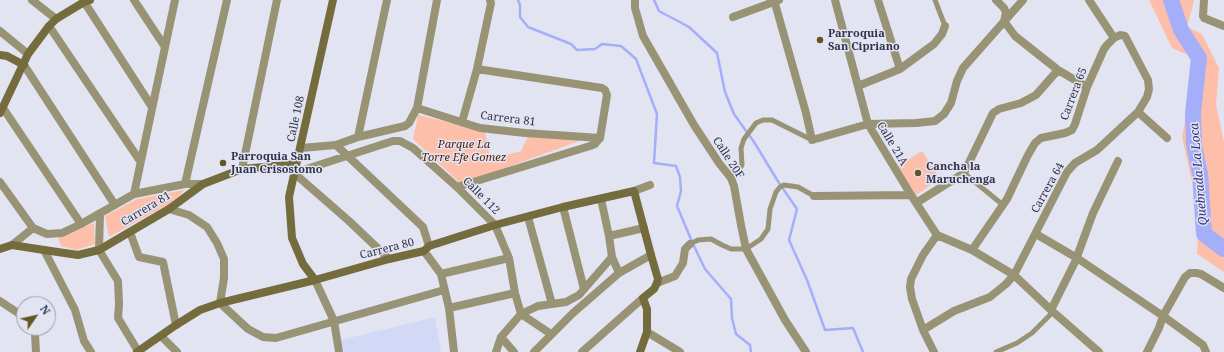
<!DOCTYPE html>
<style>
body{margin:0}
#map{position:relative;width:1224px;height:352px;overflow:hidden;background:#e2e4f2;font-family:"Noto Serif",serif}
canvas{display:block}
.north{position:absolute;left:16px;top:296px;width:40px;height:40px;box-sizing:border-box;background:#e2e4f2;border:1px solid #9a9db0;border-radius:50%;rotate:56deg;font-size:11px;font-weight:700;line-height:16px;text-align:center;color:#2f324d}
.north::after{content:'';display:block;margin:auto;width:14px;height:18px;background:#615724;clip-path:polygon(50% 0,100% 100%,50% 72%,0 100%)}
</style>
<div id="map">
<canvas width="1224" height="352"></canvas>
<div class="north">N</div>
</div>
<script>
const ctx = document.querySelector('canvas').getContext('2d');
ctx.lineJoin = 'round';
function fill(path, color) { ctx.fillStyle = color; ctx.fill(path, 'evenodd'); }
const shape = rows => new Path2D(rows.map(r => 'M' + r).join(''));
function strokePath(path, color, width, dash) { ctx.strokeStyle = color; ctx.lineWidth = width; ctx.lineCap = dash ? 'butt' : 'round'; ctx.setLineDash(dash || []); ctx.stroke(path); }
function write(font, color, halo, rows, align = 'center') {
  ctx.font = font + ' "Noto Serif",serif'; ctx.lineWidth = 3; ctx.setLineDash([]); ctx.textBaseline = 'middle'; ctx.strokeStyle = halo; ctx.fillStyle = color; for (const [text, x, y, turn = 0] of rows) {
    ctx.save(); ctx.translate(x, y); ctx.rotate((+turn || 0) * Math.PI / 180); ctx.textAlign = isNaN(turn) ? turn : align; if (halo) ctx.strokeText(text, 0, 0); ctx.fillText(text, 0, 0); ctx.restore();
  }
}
fill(shape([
 [435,317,441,352,344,352,341,340]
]), '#d3d8f7');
fill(shape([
 [1149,0,1193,0,1194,1,1187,27,1202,34,1219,68,1216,104,1224,142,1224,272,1197,254,1199,213,1182,137,1197,59,1172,48],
 [418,115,485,131,490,159,521,151,529,134,585,139,461,184,413,139],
 [922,151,940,178,915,196,896,167],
 [184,190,180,195,167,205,109,237,105,216,137,199],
 [94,223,95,244,76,250,61,246,58,238]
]), '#febfaa');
strokePath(shape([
 [518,0,520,5,520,17,528,27,571,44,577,50,595,49,602,44,621,46,636,59,657,114,654,163,676,166,680,177,681,191,677,206,693,244,705,269,731,299,732,318,736,334,750,345,751,352],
 [654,0,659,11,689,27,717,53,725,92,734,114,754,142,779,183,797,209,789,240,807,280,825,330,853,328,863,352]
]), '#a5aef9', 2.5);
strokePath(shape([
 [1171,0,1181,30,1199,58,1193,113,1194,145,1200,174,1204,234,1224,249]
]), '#a5aef9', 16);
strokePath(shape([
 [935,0,945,26],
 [964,173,1003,205],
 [731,178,738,172,742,165,741,148,744,139,756,123,763,120,772,120,812,140],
 [690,244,698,240,711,239,722,245,731,249,746,249,761,239,768,229,770,209,776,192,780,187,784,185,798,187,814,196],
 [996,352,1017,343,1032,333,1050,315,1051,310]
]), '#999375', 5);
strokePath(shape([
 [32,0,56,19],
 [83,0,152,107],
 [134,0,165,47],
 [635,0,635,8,643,36,694,125,719,163,731,178,734,186,741,225,746,249,785,320,806,352],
 [774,0,806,113,812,140,868,124,916,123,935,121,944,114,951,103,957,81,963,68,1023,0],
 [835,0,868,124,911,195,937,235],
 [878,0,900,69],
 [996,0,1004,8,1006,13,1004,21,1015,36,1058,70,1087,87],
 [1089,0,1114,38],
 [1204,0,1203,16,1204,18,1224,26],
 [733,17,779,0],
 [49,26,140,161],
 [0,31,28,54],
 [24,65,115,205],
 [477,69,602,88,605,90,607,95,600,138],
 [858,86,900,69,934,44,942,34,945,26],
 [3,108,81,224],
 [417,108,480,128,525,133,600,138],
 [1138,112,1167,138],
 [462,122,477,69,491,3,490,0],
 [358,137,387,0],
 [336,145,423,227,429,246],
 [301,148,336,145,358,137,405,126,409,123,417,108,437,0],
 [242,169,277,0],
 [294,173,393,141,400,141,413,148,457,187,495,225,509,258,515,293,521,314,551,334],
 [294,173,349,221,389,259],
 [0,182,33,228],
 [185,184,227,0],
 [457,187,590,146,595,144,600,138],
 [634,191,650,185],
 [134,194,175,0],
 [814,196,911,195],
 [601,199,609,236,612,257,619,273],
 [916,203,964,173,993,113,999,109,1021,103,1036,95,1058,70],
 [563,207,584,289],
 [169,209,189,215,207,227,217,243,224,259,224,278,220,303,248,329,263,337,276,338,444,290],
 [100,214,99,250,118,281,119,304,118,318,138,351],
 [528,217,552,304],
 [33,228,47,234,62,233,81,224,134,194,185,184,203,184],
 [130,232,139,257,163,262,176,325],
 [1036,234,1077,258,1163,316,1203,345,1206,352],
 [937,235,972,250,1014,275,1051,310,1099,352],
 [609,236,644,228],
 [12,245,33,228],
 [44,250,75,310,84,341,91,352],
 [424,251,441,274,449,308,454,352],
 [441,274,509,258],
 [315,280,334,321,339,352],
 [657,283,675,276,683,263,685,249,690,244],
 [0,301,24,317],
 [449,308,515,293],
 [1051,310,1075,262,1093,213,1118,161],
 [33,328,35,334,36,352],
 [923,330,954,311,990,297,1006,284,1014,275,1067,172,1075,163,1097,150,1138,112,1147,97,1149,89,1148,80,1125,36,1120,35,1114,38,1107,45,1104,49,1087,87,1075,124,1072,130,1065,133,1041,138,1035,143,1028,155,1007,199,972,250],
 [647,332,680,352],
 [161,336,177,352],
 [501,337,514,352],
 [496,352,501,337,521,314,538,306,566,302,579,295,612,257],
 [534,352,573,313,619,273,651,255],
 [582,352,643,298],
 [934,352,923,330,912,299,910,287,911,279,923,255,937,235],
 [1147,352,1159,328,1163,316,1185,277,1190,273,1196,273,1201,274,1224,288]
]), '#999375', 8);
strokePath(shape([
 [0,55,7,56,24,65],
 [0,113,28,54,49,26,56,19,84,2,90,0],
 [0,249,12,245,44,250,78,255,99,250,169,209,203,184,242,169,296,164],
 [315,280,303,264,292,238,289,197,333,0],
 [137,352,176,325,200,310,220,303,315,280,389,259,424,251,429,246,495,225,563,207,634,191,651,255,658,279,657,283,654,289,643,298,647,309,647,332,640,352]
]), '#756c3e', 8);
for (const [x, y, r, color] of [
 [820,40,4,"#615724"],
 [223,163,4,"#615724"],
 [918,173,4,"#615724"]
]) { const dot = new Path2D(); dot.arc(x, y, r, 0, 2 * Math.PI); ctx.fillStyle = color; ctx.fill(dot); strokePath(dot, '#e2e4f2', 1.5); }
write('bold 11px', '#2f324d', '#e2e4f2', [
 ["Parroquia",828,34],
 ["San Cipriano",828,47],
 ["Parroquia San",231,157],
 ["Juan Crisostomo",231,170],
 ["Cancha la",926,167],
 ["Maruchenga",926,180]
], 'left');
write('11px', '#2f324d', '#e2e4f2', [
 ["Carrera 65",1074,94,-69],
 ["Calle 108",296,119,-78],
 ["Carrera 81",508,119,7],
 ["Calle 21A",892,144,59],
 ["Calle 20F",728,158,57],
 ["Carrera 64",1048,188,-61],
 ["Calle 112",481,196,45],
 ["Carrera 81",146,209,-31],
 ["Carrera 80",387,249,-14]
]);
write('italic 11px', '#501d0b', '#e2e4f2', [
 ["Parque La",464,145],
 ["Torre Efe Gomez",464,158]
]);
write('italic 12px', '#333186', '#e2e4f2', [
 ["Quebrada La Loca",1199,174,-95]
]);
</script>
